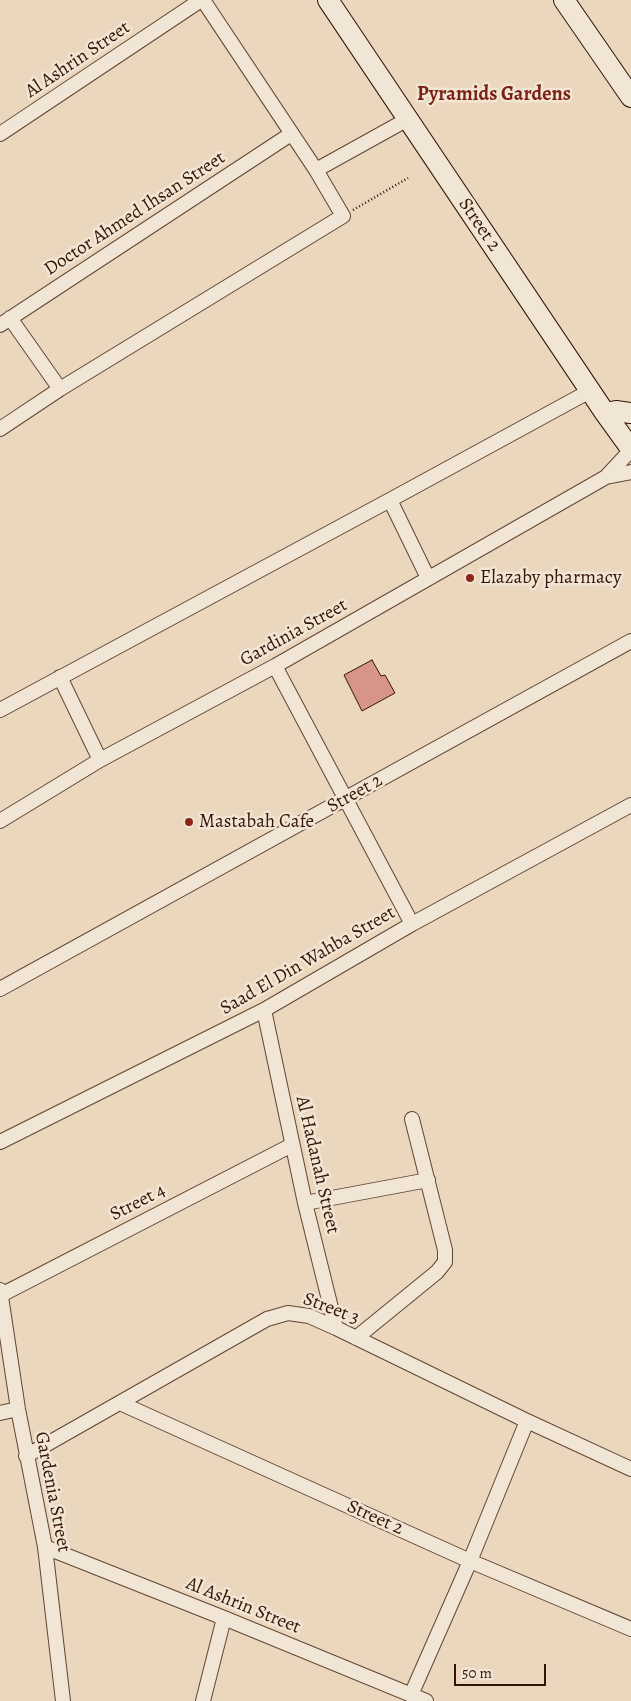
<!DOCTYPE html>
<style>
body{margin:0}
#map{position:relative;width:631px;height:1701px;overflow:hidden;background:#ead7be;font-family:Alegreya,serif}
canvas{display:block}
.scale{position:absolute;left:454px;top:1664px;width:92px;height:22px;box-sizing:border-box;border:2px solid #341402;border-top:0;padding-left:6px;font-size:15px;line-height:18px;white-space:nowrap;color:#341402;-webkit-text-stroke:4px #f1e5d5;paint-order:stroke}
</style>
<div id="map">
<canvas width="631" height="1701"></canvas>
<div class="scale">50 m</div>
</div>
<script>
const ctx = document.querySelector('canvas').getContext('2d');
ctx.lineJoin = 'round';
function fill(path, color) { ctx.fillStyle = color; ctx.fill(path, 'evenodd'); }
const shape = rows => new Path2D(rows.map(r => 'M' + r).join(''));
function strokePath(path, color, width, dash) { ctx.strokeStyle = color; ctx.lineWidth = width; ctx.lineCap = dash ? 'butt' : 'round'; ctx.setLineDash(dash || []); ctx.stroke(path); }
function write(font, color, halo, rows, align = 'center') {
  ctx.font = font + ' Alegreya,serif'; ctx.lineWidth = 5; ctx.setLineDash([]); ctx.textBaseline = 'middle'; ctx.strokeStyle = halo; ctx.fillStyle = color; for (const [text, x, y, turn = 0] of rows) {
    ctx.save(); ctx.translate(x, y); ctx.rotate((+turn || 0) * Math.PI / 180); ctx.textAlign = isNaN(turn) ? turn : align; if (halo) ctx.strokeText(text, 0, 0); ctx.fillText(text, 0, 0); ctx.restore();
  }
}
const building = shape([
 [372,660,381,676,385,675,395,693,362,711,344,675,372,660]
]);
fill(building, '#d69588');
strokePath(building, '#341402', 1);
const street = shape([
 [0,134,201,0],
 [316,170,408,119],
 [10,318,60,389],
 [0,325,291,134],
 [0,429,60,389,343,216,316,170,203,0],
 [606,477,631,472],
 [390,500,428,578],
 [275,666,412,924],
 [60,677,100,760],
 [0,710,390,500,590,391],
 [0,821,100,760,275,666,606,477,631,450],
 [0,989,631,641],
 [264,1010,305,1203,336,1328],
 [0,1142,264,1010,412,924,631,805],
 [305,1203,428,1180],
 [0,1290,18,1409,45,1547,63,1701],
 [1,1295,292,1145],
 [356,1338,437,1272,445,1262,445,1250,412,1119],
 [120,1403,470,1561,631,1629],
 [0,1413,18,1409],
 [26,1456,267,1319,288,1313,309,1316,336,1328,527,1421,631,1469],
 [45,1547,224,1618,426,1701],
 [411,1695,470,1561,527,1421],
 [203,1701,224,1618]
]);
const secondary = shape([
 [328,0,605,413,631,449],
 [564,0,631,97],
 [605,413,616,411,631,413]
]);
strokePath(street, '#624531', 16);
strokePath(secondary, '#341402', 22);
strokePath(shape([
 [353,210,408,178]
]), '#341402', 2.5, [1, 2.5]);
strokePath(street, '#f1e5d5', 14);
strokePath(secondary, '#f1e5d5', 20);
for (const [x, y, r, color] of [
 [470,578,5,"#8f2418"],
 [189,822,5,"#8f2418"]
]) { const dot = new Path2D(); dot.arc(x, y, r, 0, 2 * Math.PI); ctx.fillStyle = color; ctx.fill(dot); strokePath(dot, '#f1e5d5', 2); }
write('19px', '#341402', '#f1e5d5', [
 ["Al Ashrin Street",78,60,-34],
 ["Doctor Ahmed Ihsan Street",135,214,-33],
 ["Street 2",479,225,56],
 ["Gardinia Street",294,633,-29],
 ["Street 2",355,794,-29],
 ["Saad El Din Wahba Street",308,961,-30],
 ["Al Hadanah Street",317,1165,77],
 ["Street 4",138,1203,-27],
 ["Street 3",331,1309,21],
 ["Gardenia Street",52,1492,79],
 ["Street 2",375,1518,24],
 ["Al Ashrin Street",243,1606,22]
]);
write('19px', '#341402', '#f1e5d5', [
 ["Elazaby pharmacy",480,578],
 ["Mastabah Cafe",199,822]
], 'left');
write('bold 20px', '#7a1f14', '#f1e5d5', [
 ["Pyramids Gardens",494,95]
]);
</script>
